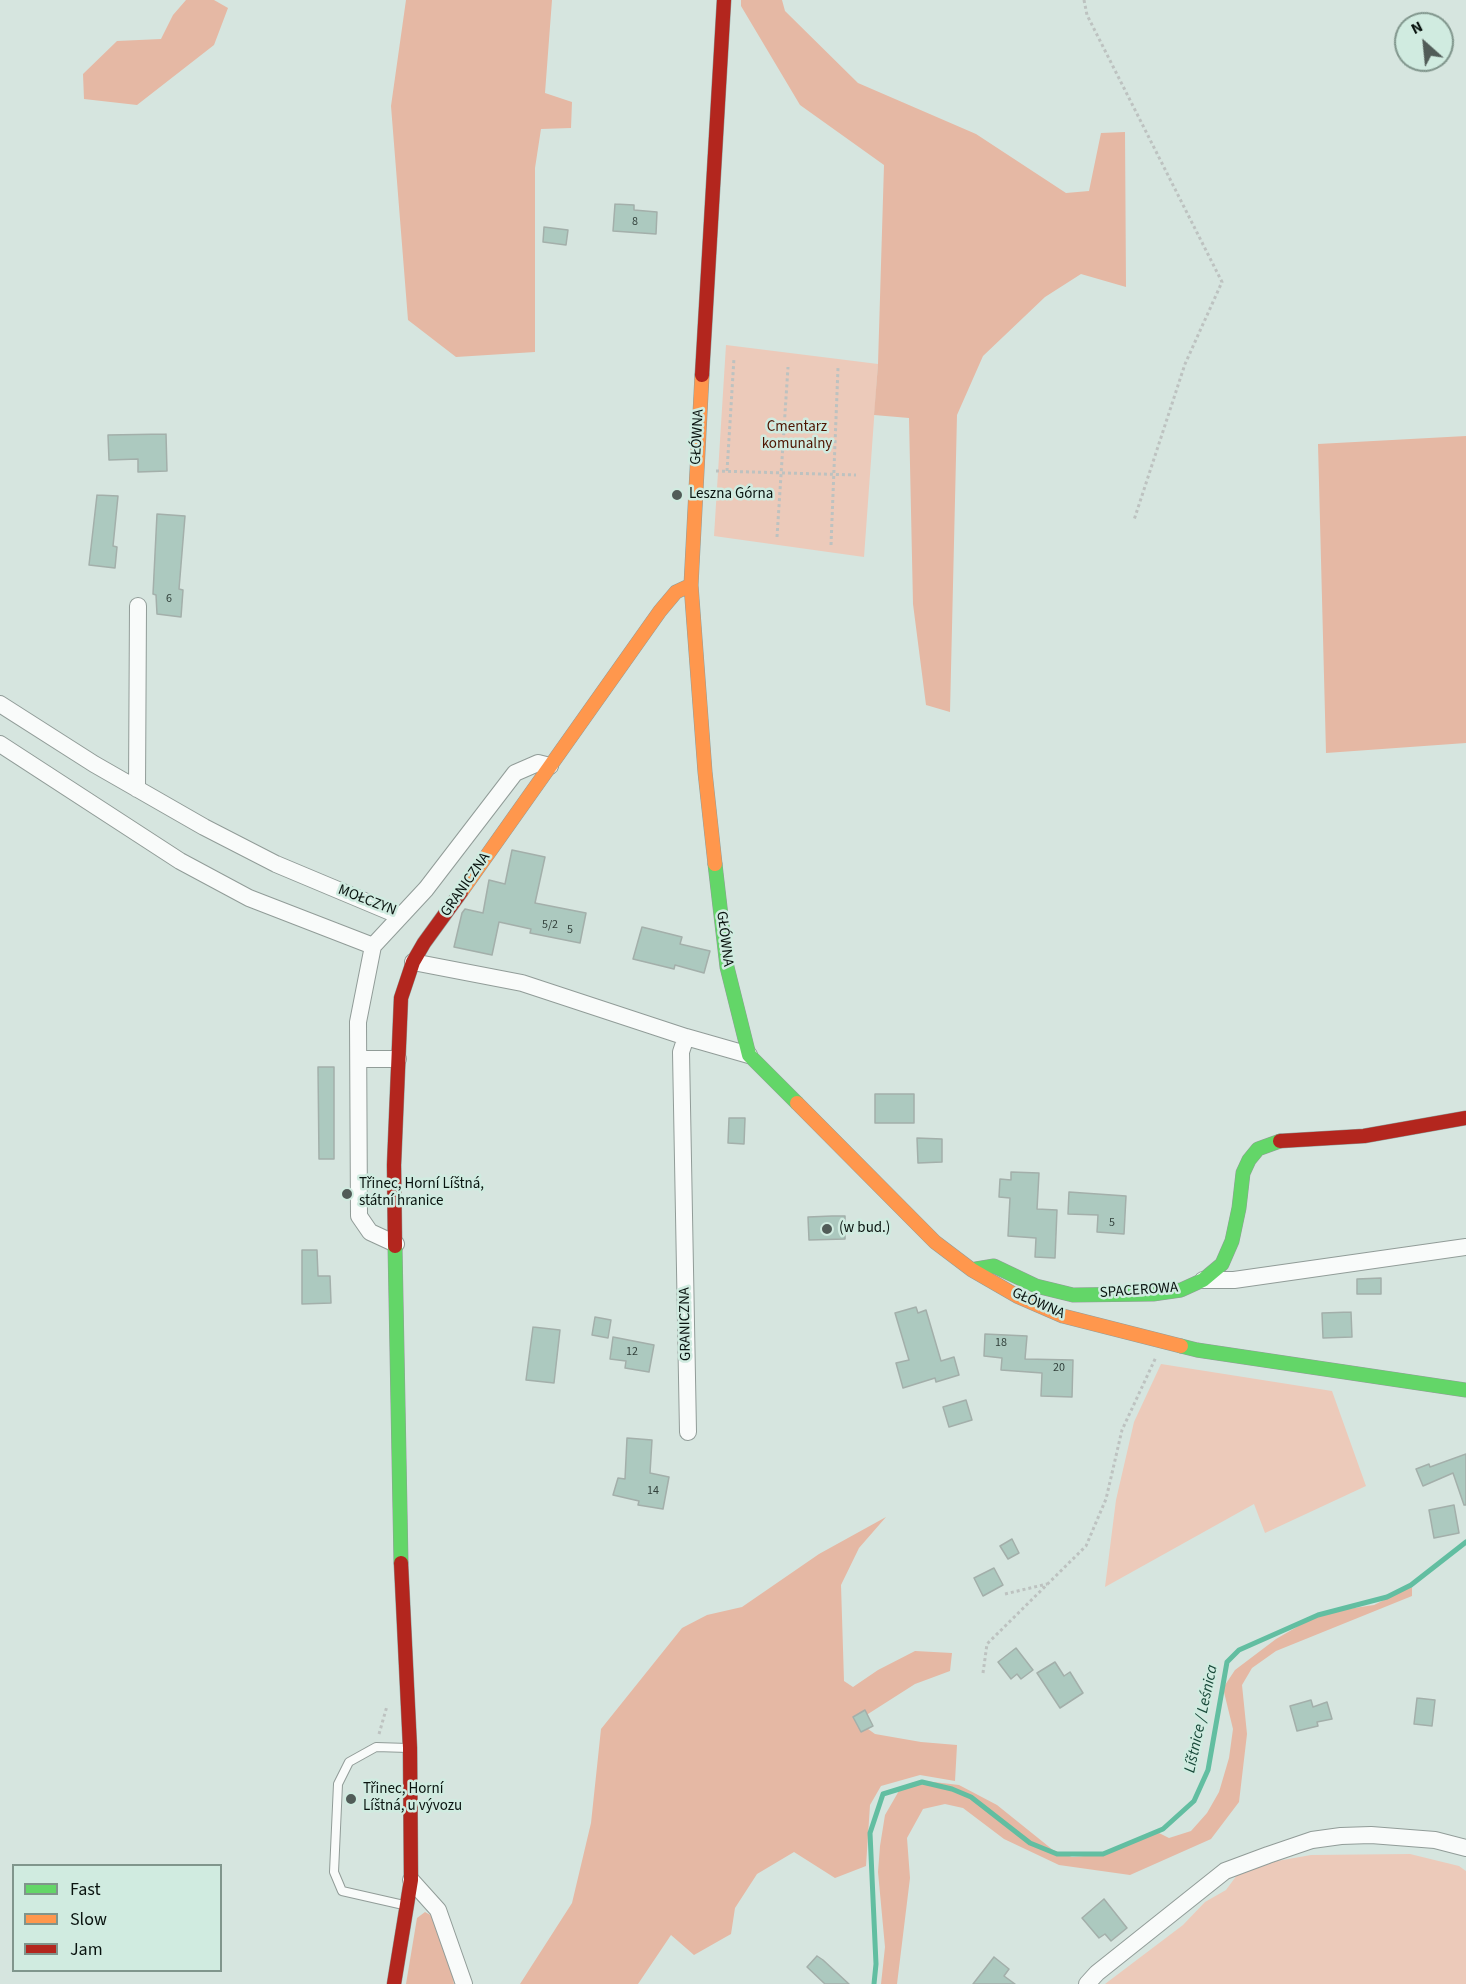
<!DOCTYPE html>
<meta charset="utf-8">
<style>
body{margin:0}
#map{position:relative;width:1466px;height:1984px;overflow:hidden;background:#d6e5df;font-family:"Source Sans 3",sans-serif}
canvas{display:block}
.legend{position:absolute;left:12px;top:1864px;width:210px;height:108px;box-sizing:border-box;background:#d0ebe0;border:2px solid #80958c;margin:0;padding:8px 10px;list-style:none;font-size:18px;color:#09130f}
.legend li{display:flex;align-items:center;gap:12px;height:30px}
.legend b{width:30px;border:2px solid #80958c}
.north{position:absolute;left:1394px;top:12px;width:60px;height:60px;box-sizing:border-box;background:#d0ebe0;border:2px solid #80958c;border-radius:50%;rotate:333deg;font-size:16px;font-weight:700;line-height:24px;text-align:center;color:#09130f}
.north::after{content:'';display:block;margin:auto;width:21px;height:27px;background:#515c58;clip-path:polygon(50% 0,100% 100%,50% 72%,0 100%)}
</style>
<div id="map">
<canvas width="1466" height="1984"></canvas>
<ul class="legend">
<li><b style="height:8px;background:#63d668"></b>Fast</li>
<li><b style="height:8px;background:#ff974d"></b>Slow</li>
<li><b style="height:8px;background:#b3261e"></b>Jam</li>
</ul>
<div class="north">N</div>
</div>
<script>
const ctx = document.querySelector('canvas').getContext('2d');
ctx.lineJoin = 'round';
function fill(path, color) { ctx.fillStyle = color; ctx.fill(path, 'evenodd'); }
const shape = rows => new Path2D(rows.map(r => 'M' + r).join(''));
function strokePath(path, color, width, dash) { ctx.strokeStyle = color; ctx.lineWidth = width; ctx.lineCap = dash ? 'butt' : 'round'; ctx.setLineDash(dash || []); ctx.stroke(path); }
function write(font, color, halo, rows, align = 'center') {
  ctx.font = font + ' "Source Sans 3",sans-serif'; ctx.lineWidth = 5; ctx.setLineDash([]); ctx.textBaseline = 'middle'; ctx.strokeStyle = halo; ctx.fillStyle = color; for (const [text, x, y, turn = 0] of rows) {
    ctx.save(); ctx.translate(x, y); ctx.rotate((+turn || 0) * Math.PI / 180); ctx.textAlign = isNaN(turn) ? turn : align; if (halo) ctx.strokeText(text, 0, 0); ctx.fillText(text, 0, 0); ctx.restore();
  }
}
fill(shape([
 [726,345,878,364,864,557,714,536],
 [1161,1364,1332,1391,1366,1486,1265,1533,1254,1504,1105,1587,1116,1500,1134,1422],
 [1410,1854,1459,1866,1466,1871,1466,1984,1105,1984,1183,1925,1205,1902,1226,1890,1237,1875,1277,1861,1311,1855]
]), '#eccaba');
fill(shape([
 [186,0,214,0,228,8,214,45,137,105,84,99,83,74,117,41,161,39,173,15],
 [406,0,552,0,545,93,572,102,571,128,541,129,535,168,535,352,456,357,408,320,391,106],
 [741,0,782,0,785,11,858,83,976,134,1066,193,1089,191,1101,133,1125,132,1126,287,1081,274,1045,297,983,356,957,415,950,712,926,705,913,604,909,418,874,415,878,364,884,165,800,105,741,6],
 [1466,436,1466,743,1326,753,1318,444],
 [886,1517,859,1548,841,1585,844,1681,853,1687,878,1670,915,1651,952,1653,950,1671,915,1684,857,1721,875,1734,921,1742,957,1745,955,1781,920,1775,881,1786,870,1805,866,1866,835,1878,794,1852,757,1874,735,1908,731,1934,694,1955,671,1935,638,1984,520,1984,572,1903,591,1823,601,1729,682,1628,707,1615,742,1607,819,1554],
 [1412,1586,1412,1596,1276,1651,1252,1668,1242,1685,1247,1734,1239,1802,1211,1839,1130,1875,1059,1865,1004,1839,963,1808,945,1804,923,1809,907,1838,910,1878,897,1984,881,1984,885,1947,878,1872,880,1846,885,1815,900,1789,911,1783,925,1781,959,1785,997,1805,1053,1850,1072,1857,1098,1855,1147,1834,1159,1833,1169,1838,1191,1831,1207,1813,1219,1792,1229,1758,1233,1729,1223,1688,1235,1670,1276,1639,1321,1613,1374,1605],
 [425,1912,434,1917,445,1939,454,1984,406,1984,417,1918]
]), '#e5b8a4');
strokePath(shape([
 [874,1984,876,1964,870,1833,883,1794,922,1782,952,1789,971,1797,1030,1843,1057,1854,1103,1854,1163,1829,1194,1801,1208,1770,1227,1662,1239,1650,1318,1615,1387,1597,1411,1585,1466,1542]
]), '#62bea1', 5);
const building = shape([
 [615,204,634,205,634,210,657,212,656,234,613,231,615,204],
 [544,227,568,230,566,245,543,242,544,227],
 [166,434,167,471,138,472,138,459,109,460,108,435,166,434],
 [97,495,118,496,113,546,117,547,115,568,89,565,97,495],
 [157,514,185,516,179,589,183,590,181,617,157,614,156,595,153,594,157,514],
 [512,850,545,857,535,903,586,913,580,943,530,933,531,929,499,922,492,955,454,947,462,913,465,909,483,913,489,880,505,884,512,850],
 [642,927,682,937,680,944,710,951,704,973,675,965,674,969,633,959,642,927],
 [318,1067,334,1067,334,1159,319,1159,318,1067],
 [875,1094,914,1094,914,1123,875,1123,875,1094],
 [729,1118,745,1118,744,1144,728,1143,729,1118],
 [917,1138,942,1139,942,1162,918,1163,917,1138],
 [1011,1172,1039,1173,1037,1209,1057,1210,1055,1258,1035,1257,1036,1238,1008,1236,1010,1198,999,1197,1000,1179,1011,1180,1011,1172],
 [1069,1192,1126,1196,1124,1234,1097,1232,1098,1215,1068,1214,1069,1192],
 [832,1216,845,1216,845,1239,809,1240,808,1217,832,1216],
 [302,1250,317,1250,318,1276,330,1276,331,1303,302,1304,302,1250],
 [1381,1278,1381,1294,1357,1294,1357,1279,1381,1278],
 [916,1307,918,1313,926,1310,941,1361,954,1357,959,1375,936,1382,935,1378,903,1388,896,1363,909,1360,895,1313,916,1307],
 [1351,1312,1352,1337,1323,1338,1322,1313,1351,1312],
 [595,1317,611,1320,608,1338,592,1335,595,1317],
 [533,1327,560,1330,554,1383,526,1380,533,1327],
 [985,1334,1027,1336,1025,1359,1073,1360,1072,1397,1041,1396,1042,1373,1001,1370,1002,1358,984,1356,985,1334],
 [613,1337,654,1345,649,1372,625,1368,626,1361,610,1359,613,1337],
 [966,1400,972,1420,949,1427,943,1407,966,1400],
 [627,1438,652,1440,650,1473,669,1477,663,1509,638,1505,639,1501,613,1495,618,1478,625,1479,627,1438],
 [1466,1454,1466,1505,1464,1505,1453,1473,1423,1486,1416,1469,1429,1464,1430,1467,1466,1454],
 [1454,1505,1459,1533,1434,1538,1429,1510,1454,1505],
 [1012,1539,1019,1553,1008,1559,1000,1546,1012,1539],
 [994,1568,1003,1585,983,1596,974,1578,994,1568],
 [1016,1648,1033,1670,1021,1679,1017,1674,1011,1679,998,1662,1016,1648],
 [1055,1662,1064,1676,1070,1672,1083,1693,1060,1708,1037,1673,1055,1662],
 [1417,1698,1435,1700,1432,1726,1414,1724,1417,1698],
 [1311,1700,1313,1707,1327,1702,1332,1719,1317,1722,1318,1726,1297,1731,1290,1706,1311,1700],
 [865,1710,873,1726,861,1732,853,1717,865,1710],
 [1104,1899,1127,1928,1111,1941,1105,1934,1099,1938,1082,1918,1104,1899],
 [817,1956,823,1960,849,1984,825,1984,807,1967,817,1956],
 [994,1957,1009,1969,1004,1976,1015,1984,973,1984,994,1957]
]);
fill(building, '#acc9bf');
strokePath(building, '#a3afaa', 1.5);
const lane = shape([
 [408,1748,376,1747,349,1762,338,1784,334,1872,342,1891,408,1906]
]);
const street = shape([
 [0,704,94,764,204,827,276,864,400,916],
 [0,744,180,861,249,898,373,946],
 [137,789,138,606],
 [413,962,522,983,686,1037,749,1055],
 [686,1037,681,1052,688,1432],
 [359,1059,398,1059],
 [396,1244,370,1232,359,1216,358,1022,373,946,426,889,515,773,538,763,550,766],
 [1203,1280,1234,1280,1466,1247],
 [411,1880,438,1910,464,1984],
 [1087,1984,1097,1973,1225,1871,1268,1855,1312,1840,1341,1836,1371,1835,1435,1840,1466,1848]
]);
const fast = shape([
 [715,864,727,967,749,1055,797,1103],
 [395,1246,401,1563],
 [976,1269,994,1266,1036,1286,1073,1295,1153,1294,1181,1290,1203,1280,1222,1264,1232,1241,1239,1208,1243,1173,1249,1160,1258,1149,1280,1141],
 [1181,1346,1197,1350,1466,1390]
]);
const slow = shape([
 [702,375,691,585,705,772,715,864],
 [461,892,660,611,676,592,691,585],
 [797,1103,935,1242,972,1270,1017,1296,1063,1316,1181,1346]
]);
const jam = shape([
 [702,375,724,0],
 [1280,1141,1364,1136,1466,1118],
 [395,1246,394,1165,401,998,413,962,424,943,461,892],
 [394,1984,411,1880,410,1748,401,1563]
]);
strokePath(lane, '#919c98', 10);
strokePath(street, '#919c98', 18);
strokePath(fast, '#919c98', 15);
strokePath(slow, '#919c98', 15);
strokePath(jam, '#919c98', 15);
strokePath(shape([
 [1084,0,1087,15,1222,282,1185,364,1134,520],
 [716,471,856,475],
 [727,471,734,358],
 [777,537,788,367],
 [831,545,838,368],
 [1005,1594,1047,1584],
 [983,1673,987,1644,1086,1546,1106,1499,1122,1430,1156,1357],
 [379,1734,387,1706]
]), '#bdc2c0', 3, [3, 3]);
strokePath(lane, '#f9fbfa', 8);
strokePath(street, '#f9fbfa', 16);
strokePath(fast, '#63d668', 14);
strokePath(slow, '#ff974d', 14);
strokePath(jam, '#b3261e', 14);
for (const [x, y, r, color] of [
 [677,495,6,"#515c58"],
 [347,1194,6,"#515c58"],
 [827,1229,6,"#515c58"],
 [351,1799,6,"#515c58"]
]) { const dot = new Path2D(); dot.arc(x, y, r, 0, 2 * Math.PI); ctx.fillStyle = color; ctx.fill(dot); strokePath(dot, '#d0ebe0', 2); }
write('12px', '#32403b', null, [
 ["8",635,222],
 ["6",169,599],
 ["5/2",550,925],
 ["5",570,930],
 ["5",1112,1223],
 ["18",1001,1343],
 ["12",632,1352],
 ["20",1059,1368],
 ["14",653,1491]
]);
write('15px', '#4d1400', '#d0ebe0', [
 ["Cmentarz",797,428],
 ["komunalny",797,445]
]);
write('15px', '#09130f', '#d0ebe0', [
 ["GŁÓWNA",698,437,-87],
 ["GRANICZNA",466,885,-55],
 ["MOŁCZYN",367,901,21],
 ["GŁÓWNA",724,939,83],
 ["SPACEROWA",1139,1291,-4],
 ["GŁÓWNA",1038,1304,24],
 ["GRANICZNA",686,1324,-91]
]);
write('15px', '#09130f', '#d0ebe0', [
 ["Leszna Górna",689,495],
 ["Třinec, Horní Líštná,",359,1185],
 ["státní hranice",359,1202],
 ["(w bud.)",839,1229],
 ["Třinec, Horní",363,1790],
 ["Líštná, u vývozu",363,1807]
], 'left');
write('italic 16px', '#184939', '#d0ebe0', [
 ["Líštnice / Leśnica",1202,1719,-78]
]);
</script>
